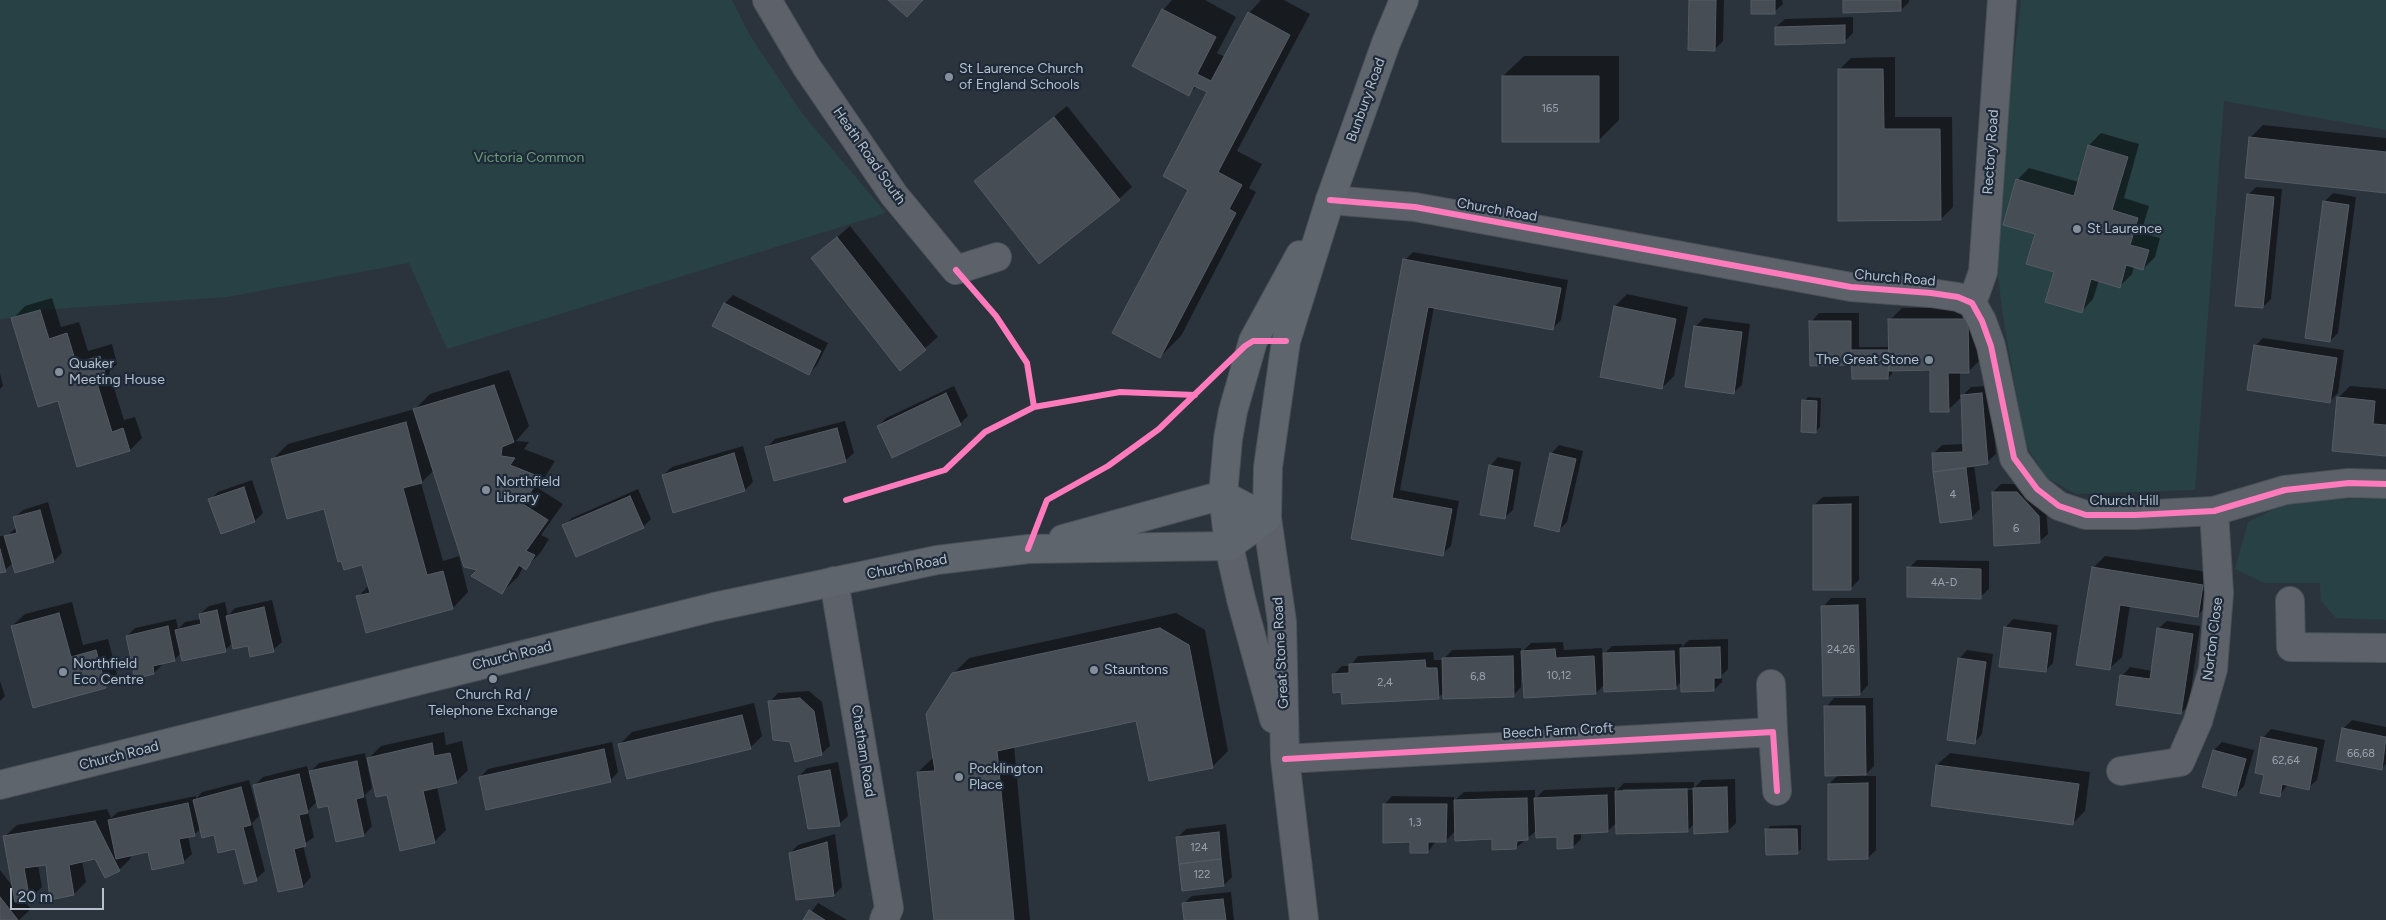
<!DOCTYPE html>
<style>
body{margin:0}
#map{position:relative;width:2386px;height:920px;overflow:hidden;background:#2b343d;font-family:Figtree,sans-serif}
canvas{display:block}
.scale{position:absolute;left:10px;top:888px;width:94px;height:22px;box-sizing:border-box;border:2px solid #b6c0cd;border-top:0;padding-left:6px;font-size:15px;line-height:18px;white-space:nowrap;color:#b6c0cd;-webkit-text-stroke:4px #1e2a39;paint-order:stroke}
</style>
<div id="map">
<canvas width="2386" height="920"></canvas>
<div class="scale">20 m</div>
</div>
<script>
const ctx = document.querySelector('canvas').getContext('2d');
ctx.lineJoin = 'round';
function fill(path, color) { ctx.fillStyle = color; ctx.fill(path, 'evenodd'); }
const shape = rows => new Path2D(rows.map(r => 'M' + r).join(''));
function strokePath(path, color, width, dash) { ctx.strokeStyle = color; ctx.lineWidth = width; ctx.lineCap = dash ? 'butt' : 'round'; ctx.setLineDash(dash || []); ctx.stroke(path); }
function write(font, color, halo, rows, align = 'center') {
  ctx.font = font + ' Figtree,sans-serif'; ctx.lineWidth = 4.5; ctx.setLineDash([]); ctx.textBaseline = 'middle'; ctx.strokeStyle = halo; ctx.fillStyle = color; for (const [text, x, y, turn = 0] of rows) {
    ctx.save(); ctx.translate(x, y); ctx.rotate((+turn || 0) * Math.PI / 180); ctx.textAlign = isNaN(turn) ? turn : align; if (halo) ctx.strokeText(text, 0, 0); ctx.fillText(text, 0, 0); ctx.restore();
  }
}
fill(shape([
 [0,0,732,0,749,34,802,113,886,213,447,349,409,263,227,297,40,310,11,318,0,319],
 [2021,0,2386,0,2386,130,2224,101,2195,490,2076,494,2047,478,2025,444,2003,317,1996,258,1996,204],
 [2386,498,2386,620,2336,618,2321,601,2320,583,2264,583,2235,569,2248,522,2290,501]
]), '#284144');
fill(shape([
 [1172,0,1205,0,1236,17,1217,53,1225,57,1249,13,1261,0,1284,0,1310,14,1237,151,1262,164,1249,188,1256,192,1181,336,1160,357,1208,92,1197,86,1188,95,1163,10],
 [1690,0,1724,0,1723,41,1714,50],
 [1752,0,1782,0,1783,4,1774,12],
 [1844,0,1909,0,1909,2,1901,10],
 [1853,17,1853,33,1844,42,1776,27,1785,19],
 [1524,56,1619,56,1619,120,1598,141,1503,76],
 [1895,57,1895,117,1952,117,1953,207,1941,219,1839,70,1851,58],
 [1067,106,1132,187,1119,199,1039,263,975,182],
 [2263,125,2386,138,2386,191,2250,138],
 [2101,133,2139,144,2124,198,2149,206,2141,233,2160,238,2155,257,2143,269,2134,266,2132,274,2120,286,2099,280,2093,299,2081,312,2055,271,2037,233,2017,180,2029,168,2079,182,2089,145],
 [2256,187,2282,189,2271,299,2263,307,2248,195],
 [2333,193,2356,197,2338,333,2330,341,2324,202],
 [850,226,938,337,900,369,813,258],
 [1413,252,1568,280,1561,320,1552,329,1434,307,1400,490,1459,501,1451,546,1442,554,1353,538,1405,260],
 [1627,294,1688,307,1674,376,1662,388,1615,306],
 [733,295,828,343,817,365,809,374,725,303],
 [52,298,61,327,79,322,88,351,112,344,117,364,109,372,124,420,135,417,142,438,130,450,78,465,59,399,13,319,25,306],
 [1980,307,1980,360,1968,372,1960,372,1960,398,1971,387,1990,386,1996,454,1987,462,1974,465,1980,509,1972,517,1934,472,1934,453,1942,445,1964,444,1963,396,1948,410,1931,369,1892,369,1892,374,1888,378,1853,362,1851,364,1811,322,1819,313,1859,313,1859,347,1890,347,1890,320,1902,308],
 [1704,318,1750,324,1742,385,1733,393,1696,326],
 [2263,338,2344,350,2338,393,2330,401,2255,346],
 [509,370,529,426,516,441,529,442,524,449,555,461,538,488,563,504,541,535,549,539,541,552,526,568,523,567,518,577,502,592,479,569,434,470,421,483,443,561,459,556,468,592,453,608,358,597,369,585,363,563,324,508,272,460,288,444,415,409,430,394],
 [0,373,3,386,0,389],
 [954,386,968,416,960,424,878,427,886,418],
 [2350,386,2386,389,2386,455,2338,398],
 [1808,397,1821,398,1820,427,1816,431,1804,401],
 [845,421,854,453,845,461,767,447,775,439],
 [1559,445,1583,451,1567,522,1559,530,1551,454],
 [743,446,753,482,745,490,663,475,672,467],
 [1498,457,1521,462,1513,510,1504,518,1490,466],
 [252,480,263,513,255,521,210,500,218,492],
 [2001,484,2026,484,2046,507,2048,534,2039,542,1993,492],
 [638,489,651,519,643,527,564,526,572,518],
 [1859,496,1859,580,1851,588,1814,505,1823,497],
 [48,502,62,553,54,561,13,563,5,570,0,572,0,536,7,536,17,527,14,518,23,510],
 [2105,556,2214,573,2209,604,2197,616,2130,605,2122,657,2109,669,2093,568],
 [1917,560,1989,561,1989,589,1980,597,1909,568],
 [1831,598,1866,598,1868,685,1860,694,1823,607],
 [272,600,282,642,273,650,233,643,225,650,181,653,174,660,162,662,162,665,154,673,127,636,135,628,176,619,178,629,185,622,201,619,200,614,209,606,225,602,228,616,235,608],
 [72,602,83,645,108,639,117,674,105,687,12,626,25,614],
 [1176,613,1205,630,1228,751,1213,766,1137,719,1014,746,1030,920,935,920,918,772,934,757,953,674,969,658],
 [2013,619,2058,625,2053,663,2045,671,2005,628],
 [2167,621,2200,626,2189,705,2181,713,2122,676,2130,667,2152,671,2158,629],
 [1728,639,1728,669,1722,675,1722,682,1714,690,1682,681,1675,688,1605,684,1596,693,1523,663,1521,663,1521,687,1513,696,1444,692,1438,698,1343,691,1333,675,1342,666,1350,666,1358,656,1433,652,1434,660,1443,660,1452,650,1521,648,1521,653,1531,643,1563,642,1564,650,1602,648,1603,655,1612,646,1682,644,1682,647,1689,640],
 [1967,650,1993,654,1982,734,1974,743,1959,659],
 [0,681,5,696,0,701],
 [809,691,822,702,830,746,821,754,770,702,778,693],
 [1834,698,1873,698,1874,766,1864,776,1876,776,1876,850,1868,858,1829,784,1839,774,1826,707],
 [754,703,762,736,750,748,620,744,632,732],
 [2352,720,2386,727,2386,764,2381,769,2344,728],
 [2271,729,2325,740,2317,780,2308,788,2288,784,2279,796,2265,774,2263,738],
 [444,732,446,745,462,741,468,770,456,782,437,787,446,830,434,842,388,793,369,758,381,746],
 [612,742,618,772,610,781,480,778,488,769],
 [2222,742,2254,750,2244,786,2236,794,2214,750],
 [365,753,372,788,365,795,372,826,364,835,329,805,317,801,308,811,314,837,303,845,311,877,303,886,255,785,263,777,307,766,309,773,319,763],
 [1950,753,2090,772,2085,811,2073,823,1937,765],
 [838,762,848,816,839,824,799,776,807,768],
 [1735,779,1736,823,1728,831,1695,823,1687,831,1617,822,1608,831,1581,832,1581,839,1573,847,1558,836,1537,830,1516,848,1493,838,1456,830,1446,841,1436,841,1428,852,1411,841,1384,805,1392,796,1454,797,1454,801,1464,792,1535,790,1535,799,1544,790,1615,787,1615,792,1624,783,1694,782,1694,788,1702,780],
 [1693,788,1693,790,1623,792,1623,789],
 [249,780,259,816,252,823,265,871,256,879,236,847,201,828,194,835,188,836,192,854,183,862,149,851,130,855,131,858,119,870,96,858,82,861,86,882,74,894,47,864,38,865,42,887,30,899,24,900,31,909,19,920,0,920,0,870,13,887,4,837,17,825,107,809,111,818,118,812,196,796,196,799,202,792],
 [1226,824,1232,877,1224,885,1178,837,1186,829],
 [1801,825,1801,849,1797,853,1767,830,1770,826],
 [835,834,842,887,834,895,797,898,790,853,798,845],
 [1231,892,1234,920,1185,920,1183,904,1192,896],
 [818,903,847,920,805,920]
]), '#0007');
const building = shape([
 [888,0,923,0,907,17,888,0],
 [1689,0,1716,0,1715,51,1688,50,1689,0],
 [1751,0,1775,0,1775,14,1751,14,1751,0],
 [1843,0,1901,0,1901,11,1843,13,1843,0],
 [1162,9,1216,37,1197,74,1211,81,1248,12,1290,35,1218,172,1242,185,1229,209,1236,213,1160,358,1112,333,1188,190,1163,176,1207,92,1194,86,1189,96,1132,66,1162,9],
 [1845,25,1845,43,1775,45,1775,27,1845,25],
 [1838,69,1883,69,1884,129,1940,129,1941,220,1838,221,1838,69],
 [1502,76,1599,76,1599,142,1502,142,1502,76],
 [1054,117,1120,200,1039,264,974,181,1054,117],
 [2249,137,2386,152,2386,193,2245,178,2249,137],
 [2088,145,2128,157,2112,210,2138,218,2130,245,2149,250,2143,270,2126,265,2120,288,2091,279,2082,313,2045,302,2054,272,2026,264,2035,234,2003,225,2016,179,2074,196,2088,145],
 [2247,194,2274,197,2263,308,2235,306,2247,194],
 [2323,201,2349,205,2330,342,2305,338,2323,201],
 [837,237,926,350,900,371,811,258,837,237],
 [1403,259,1561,288,1553,330,1428,307,1392,498,1452,509,1443,556,1351,539,1403,259],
 [724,303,821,351,809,375,712,326,724,303],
 [1614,306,1676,319,1662,389,1600,377,1614,306],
 [40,310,49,339,67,333,76,363,100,356,106,377,96,380,112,432,123,428,130,451,77,467,58,401,38,407,11,318,40,310],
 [1888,319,1968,319,1969,373,1948,373,1949,412,1930,412,1930,370,1889,371,1888,319],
 [1809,321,1851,321,1851,365,1810,366,1809,321],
 [1694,326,1742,332,1734,394,1685,387,1694,326],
 [2254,345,2337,358,2330,403,2247,390,2254,345],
 [1851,350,1889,350,1888,379,1852,379,1851,350],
 [494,385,514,442,502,447,501,456,515,458,510,465,540,477,523,504,548,520,526,551,535,555,526,570,519,565,502,594,471,576,477,570,464,567,413,409,494,385],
 [946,393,961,425,892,458,877,426,946,393],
 [1982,393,1988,464,1933,472,1932,453,1963,452,1961,395,1982,393],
 [2337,397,2375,401,2373,424,2386,425,2386,456,2332,451,2337,397],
 [1802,400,1817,401,1816,433,1801,432,1802,400],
 [406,422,422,483,403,488,427,575,443,571,453,609,366,633,356,596,370,593,362,565,344,570,341,561,338,562,324,509,287,519,271,459,406,422],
 [837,428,846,462,774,481,765,447,837,428],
 [734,453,745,491,673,513,662,475,734,453],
 [1550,453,1576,459,1559,532,1534,526,1550,453],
 [1489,465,1513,470,1505,519,1480,515,1489,465],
 [1966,468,1972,519,1940,523,1933,472,1966,468],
 [244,487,255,522,221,534,208,499,244,487],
 [1992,492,2017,492,2039,516,2040,543,1994,546,1992,492],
 [630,496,644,528,576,557,562,525,630,496],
 [1851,504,1851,590,1813,590,1813,505,1851,504],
 [40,510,54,562,15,573,4,536,17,533,13,517,40,510],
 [0,549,6,572,0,573,0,549],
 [1907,567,1981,569,1981,599,1907,597,1907,567],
 [2092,567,2203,585,2198,617,2120,605,2110,670,2076,665,2092,567],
 [1858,605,1860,695,1823,696,1821,606,1858,605],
 [264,607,274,652,250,657,248,646,233,649,226,616,264,607],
 [217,610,226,652,182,661,175,630,201,624,199,614,217,610],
 [59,613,71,657,96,650,106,688,33,708,11,626,59,613],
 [168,626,175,661,153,666,154,674,135,679,126,636,168,626],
 [2004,627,2051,633,2046,672,1999,667,2004,627],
 [1160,628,1189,645,1213,768,1149,781,1136,721,997,751,1014,920,934,920,917,772,935,771,926,714,952,673,1160,628],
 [2157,628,2193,634,2181,714,2116,705,2120,675,2150,679,2157,628],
 [1720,647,1721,678,1714,678,1714,691,1681,692,1680,648,1720,647],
 [1555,649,1556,658,1594,656,1596,694,1524,698,1521,651,1555,649],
 [1674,651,1676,689,1604,692,1603,653,1674,651],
 [1513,656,1514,697,1443,699,1442,658,1513,656],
 [1958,658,1986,662,1975,744,1947,740,1958,658],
 [1425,660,1426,668,1437,668,1439,699,1342,704,1341,692,1333,693,1332,674,1349,673,1349,664,1425,660],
 [800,698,814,711,822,755,795,762,790,742,773,740,768,701,800,698],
 [1824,706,1865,706,1866,775,1825,776,1824,706],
 [742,715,751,749,627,779,618,744,742,715],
 [2342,728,2386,737,2382,770,2336,761,2342,728],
 [2261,737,2317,748,2309,790,2282,784,2280,797,2260,793,2264,775,2255,773,2261,737],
 [432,743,434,756,450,753,457,783,423,791,435,843,400,851,387,795,376,797,367,758,432,743],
 [604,749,611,782,486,810,479,777,604,749],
 [2213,750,2246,759,2236,796,2202,787,2213,750],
 [357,761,364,797,356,799,364,836,336,842,328,806,318,808,309,771,357,761],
 [1936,765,2079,784,2073,825,1931,806,1936,765],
 [830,770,840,826,808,829,798,776,830,770],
 [299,774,308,813,299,815,306,846,294,849,303,887,278,892,253,785,299,774],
 [1868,783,1868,859,1828,860,1828,784,1868,783],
 [241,787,251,825,243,827,257,881,244,884,235,849,218,853,214,835,202,838,193,800,241,787],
 [1727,787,1728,832,1694,834,1693,788,1727,787],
 [1687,789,1688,832,1616,834,1615,791,1687,789],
 [1607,795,1608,832,1573,834,1573,848,1557,849,1557,837,1536,838,1534,798,1607,795],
 [1527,798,1528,840,1517,841,1516,849,1492,850,1492,839,1455,841,1454,800,1527,798],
 [188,803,195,836,179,839,184,863,152,870,148,852,116,859,108,820,188,803],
 [1383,804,1447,804,1446,842,1428,842,1428,853,1410,853,1410,842,1383,843,1383,804],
 [95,821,120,871,105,878,95,859,69,865,74,895,50,900,46,865,24,868,30,901,15,902,3,836,95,821],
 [1765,829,1797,829,1798,854,1766,855,1765,829],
 [1219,832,1221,859,1179,864,1176,837,1219,832],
 [827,842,834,896,796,900,789,853,827,842],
 [1221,859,1224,886,1182,891,1179,864,1221,859],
 [0,897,18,920,0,920,0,897],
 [1223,899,1226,920,1184,920,1182,903,1223,899],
 [809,910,825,920,803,920,809,910]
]);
fill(building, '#464d55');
strokePath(building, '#545b64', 1);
const minor = shape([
 [767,0,806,66,894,195,956,270,997,257],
 [1330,200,1415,207,1851,287,1931,293,1958,297,1972,303],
 [1972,303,1982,321,1991,346,2014,458,2037,489,2059,506,2086,515,2135,515,2214,511,2285,490,2349,483,2386,484],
 [1972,303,1983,272,2002,0],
 [1267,518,1282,622,1285,759,1304,920],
 [1229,546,1241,599,1274,719],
 [834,581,889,908,884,920],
 [2290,601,2291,647,2386,648],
 [1771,684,1773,732],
 [1285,759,1773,732,1777,791],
 [2121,771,2180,762,2198,721,2213,669,2219,593,2214,511]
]);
const major = shape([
 [1267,518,1268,467,1286,341,1330,200,1386,43,1404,0],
 [1063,539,1223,495,1267,518],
 [1229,546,1223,495,1228,439,1233,411,1253,341,1300,255],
 [0,785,714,607,937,560,1028,549,1229,546,1267,518]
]);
strokePath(minor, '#4a5057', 30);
strokePath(major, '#4a5059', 30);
strokePath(minor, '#5d626a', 28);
strokePath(major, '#5f656c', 28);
strokePath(shape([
 [1330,200,1415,207,1851,287,1931,293,1958,297,1972,303,1982,321,1991,346,2014,458,2037,489,2059,506,2086,515,2135,515,2214,511,2285,490,2349,483,2386,484],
 [956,270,996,316,1027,363,1034,407],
 [846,500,945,470,985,432,1034,407,1120,392,1195,395],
 [1028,549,1047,500,1108,466,1159,429,1245,346,1253,341,1286,341],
 [1285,759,1773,732,1777,791]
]), '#fd7abc', 6);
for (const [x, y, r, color] of [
 [949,77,5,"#858f9b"],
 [2077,229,5,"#858f9b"],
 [1929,360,5,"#858f9b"],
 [59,372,5,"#858f9b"],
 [486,490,5,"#858f9b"],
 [1094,670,5,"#858f9b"],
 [63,672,5,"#858f9b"],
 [493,679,5,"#858f9b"],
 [959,777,5,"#858f9b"]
]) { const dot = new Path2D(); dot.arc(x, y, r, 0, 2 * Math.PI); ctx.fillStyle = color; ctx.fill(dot); strokePath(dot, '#1e2a39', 2); }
write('11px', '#9aa3af', null, [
 ["165",1550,109],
 ["4",1953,495],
 ["6",2016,529],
 ["4A-D",1944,583],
 ["24,26",1841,650],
 ["10,12",1559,676],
 ["6,8",1478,677],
 ["2,4",1385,683],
 ["66,68",2361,754],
 ["62,64",2286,761],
 ["1,3",1415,823],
 ["124",1199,848],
 ["122",1202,875]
]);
write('14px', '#b6c0cd', '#1e2a39', [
 ["St Laurence Church",959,69],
 ["of England Schools",959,85],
 ["St Laurence",2087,229],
 ["The Great Stone",1919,360,"right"],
 ["Quaker",69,364],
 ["Meeting House",69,380],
 ["Northfield",496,482],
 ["Library",496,498],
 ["Northfield",73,664],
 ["Eco Centre",73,680],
 ["Stauntons",1104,670],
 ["Church Rd /",493,695,"center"],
 ["Telephone Exchange",493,711,"center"],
 ["Pocklington",969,769],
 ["Place",969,785]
], 'left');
write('14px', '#b6c0cd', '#1e2a39', [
 ["Bunbury Road",1366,100,-70],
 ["Rectory Road",1991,152,-86],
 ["Heath Road South",869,156,55],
 ["Church Road",1497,210,10],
 ["Church Road",1895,278,5],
 ["Church Hill",2124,501],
 ["Church Road",907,567,-11],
 ["Norton Close",2213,639,-83],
 ["Great Stone Road",1281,653,-93],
 ["Church Road",512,656,-14],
 ["Beech Farm Croft",1558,731,-3],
 ["Chatham Road",863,751,81],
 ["Church Road",119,756,-14]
]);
write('14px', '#6ca076', '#1e2a39', [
 ["Victoria Common",529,158]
]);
</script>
